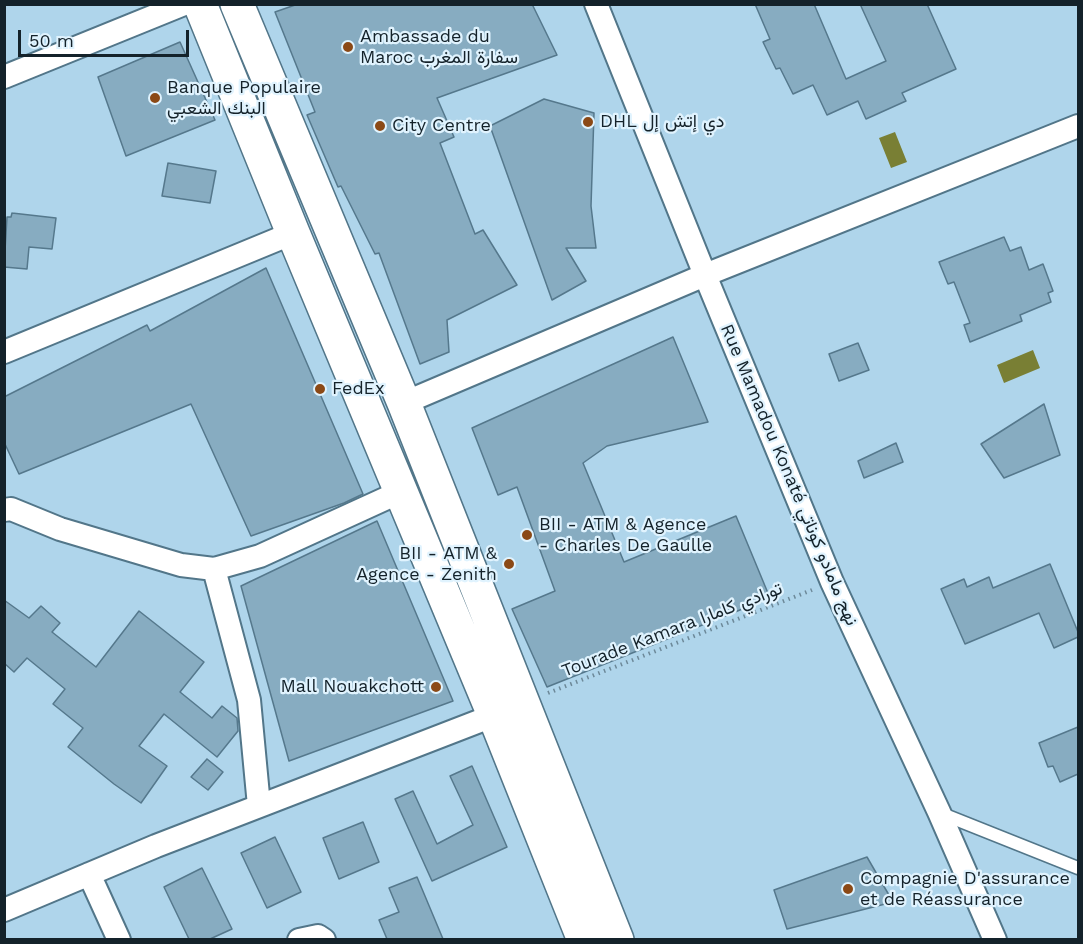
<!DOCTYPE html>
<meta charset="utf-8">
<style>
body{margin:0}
#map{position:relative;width:1083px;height:944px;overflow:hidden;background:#afd5eb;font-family:"Work Sans",sans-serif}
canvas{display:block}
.frame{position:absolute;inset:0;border:6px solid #14222a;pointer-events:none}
.scale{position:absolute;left:18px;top:30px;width:171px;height:27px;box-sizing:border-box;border:3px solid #14222a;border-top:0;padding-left:8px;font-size:18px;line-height:21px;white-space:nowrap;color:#14222a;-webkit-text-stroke:4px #e0f3fe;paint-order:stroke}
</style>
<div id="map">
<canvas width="1083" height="944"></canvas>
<div class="frame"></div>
<div class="scale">50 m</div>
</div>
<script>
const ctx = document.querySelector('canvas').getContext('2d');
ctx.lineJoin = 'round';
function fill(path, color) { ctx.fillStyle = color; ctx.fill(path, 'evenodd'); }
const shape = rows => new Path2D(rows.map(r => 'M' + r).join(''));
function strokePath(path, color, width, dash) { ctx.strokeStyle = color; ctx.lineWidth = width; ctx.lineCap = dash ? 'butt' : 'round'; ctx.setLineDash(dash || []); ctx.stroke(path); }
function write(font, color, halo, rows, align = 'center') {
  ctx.font = font + ' "Work Sans",Vazirmatn,sans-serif'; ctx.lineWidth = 4.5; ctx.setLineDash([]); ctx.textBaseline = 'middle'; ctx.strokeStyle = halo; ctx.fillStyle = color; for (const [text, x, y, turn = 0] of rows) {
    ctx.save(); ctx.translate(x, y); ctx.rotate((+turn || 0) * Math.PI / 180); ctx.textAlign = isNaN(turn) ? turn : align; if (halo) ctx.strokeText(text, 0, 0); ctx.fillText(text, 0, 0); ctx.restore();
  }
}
fill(shape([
 [895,132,907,162,891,168,879,138],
 [1033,350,1040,368,1004,383,997,365]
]), '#797f34');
const building = shape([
 [298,4,532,4,557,55,437,98,454,137,440,143,475,234,483,230,517,285,447,320,449,352,420,364,379,253,375,254,341,186,338,187,307,115,315,112,275,12,298,4],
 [755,4,814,4,846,79,886,61,860,4,927,4,956,69,902,93,906,101,866,119,858,101,827,115,813,85,793,94,780,68,776,69,763,42,770,39,755,4],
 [180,42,215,120,126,156,98,77,180,42],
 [544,99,594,113,591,206,596,248,566,248,586,281,552,300,490,126,544,99],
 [168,163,216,171,210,203,162,196,168,163],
 [12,213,56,218,52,249,29,247,27,269,4,267,7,217,11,217,12,213],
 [1004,237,1010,251,1021,247,1029,270,1043,264,1053,291,1048,293,1051,302,1020,315,1022,321,970,342,964,325,970,323,954,282,948,284,939,262,1004,237],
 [266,268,363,494,344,503,251,536,191,404,19,474,4,442,4,397,147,325,150,331,266,268],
 [673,337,708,422,607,446,583,463,624,562,736,516,770,598,547,687,512,609,555,591,517,487,498,495,472,428,673,337],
 [858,343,869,370,839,381,829,354,858,343],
 [1044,404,1060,455,1004,478,981,444,1044,404],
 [896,443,903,462,864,478,858,461,896,443],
 [377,521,453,701,289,761,241,586,377,521],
 [1050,564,1078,632,1078,637,1054,648,1039,613,965,644,941,589,964,579,967,587,989,577,993,588,1050,564],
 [4,600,29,618,41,606,60,623,52,632,96,667,139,611,204,662,180,692,212,718,222,706,237,718,238,731,217,757,164,714,139,746,167,766,141,803,114,784,68,747,83,728,53,704,65,689,27,658,14,672,4,663,4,600],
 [1078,727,1078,774,1060,782,1053,766,1048,767,1039,743,1078,727],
 [207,759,223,772,208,790,191,777,207,759],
 [472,766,507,847,432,881,395,799,413,791,437,844,473,825,450,776,472,766],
 [363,822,379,862,339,879,323,838,363,822],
 [275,837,301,892,267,908,241,853,275,837],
 [867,857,893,902,787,929,774,890,867,857],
 [202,868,232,929,210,939,189,939,164,887,202,868],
 [417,877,443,939,387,939,379,920,399,912,389,888,417,877]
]);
fill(building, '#87acc1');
strokePath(building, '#55788c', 1.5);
const lane = shape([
 [940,813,1078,868]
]);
const street = shape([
 [596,4,705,275,832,582,939,812,995,940],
 [4,77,184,4],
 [4,352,293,233],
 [404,403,705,275,1078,126],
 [4,510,11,509,60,529,181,565,214,569,260,556,400,492],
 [214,569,249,700,259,806],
 [89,874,119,940],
 [4,910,156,846,508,710],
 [299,940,318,936,324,940]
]);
const secondary = shape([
 [200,4,293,233,494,715,584,940],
 [237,4,404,403,617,940]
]);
strokePath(lane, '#527689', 15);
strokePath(street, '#527689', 26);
strokePath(secondary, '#527689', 36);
strokePath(shape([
 [548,693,812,590]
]), '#6d8999', 4, [1.5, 4.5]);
strokePath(lane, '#fff', 12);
strokePath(street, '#fff', 22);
strokePath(secondary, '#fff', 33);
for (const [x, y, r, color] of [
 [348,47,6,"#8b4916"],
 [155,98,6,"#8b4916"],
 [588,122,6,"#8b4916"],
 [380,126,6,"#8b4916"],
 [320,389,6,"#8b4916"],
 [527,535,6,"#8b4916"],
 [509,564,6,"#8b4916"],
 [436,687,6,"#8b4916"],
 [848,889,6,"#8b4916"]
]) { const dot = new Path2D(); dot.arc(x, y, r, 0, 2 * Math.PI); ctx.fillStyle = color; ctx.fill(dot); strokePath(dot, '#e0f3fe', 2); }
write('18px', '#14222a', '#e0f3fe', [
 ["Ambassade du",360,37],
 ["Maroc سفارة المغرب",360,58],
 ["Banque Populaire",167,88],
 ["البنك الشعبي",167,109],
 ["DHL دي إتش إل",600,122],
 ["City Centre",392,126],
 ["FedEx",332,389],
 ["BII - ATM & Agence",539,525],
 ["- Charles De Gaulle",539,546],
 ["BII - ATM &",497,554,"right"],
 ["Agence - Zenith",497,575,"right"],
 ["Mall Nouakchott",424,687,"right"],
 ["Compagnie D'assurance",860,879],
 ["et de Réassurance",860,900]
], 'left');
write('18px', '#14222a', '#e0f3fe', [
 ["Rue Mamadou Konaté نهج مامادو كوناتي",789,475,67],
 ["Tourade Kamara تورادي كامارا",672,630,-21]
]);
</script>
